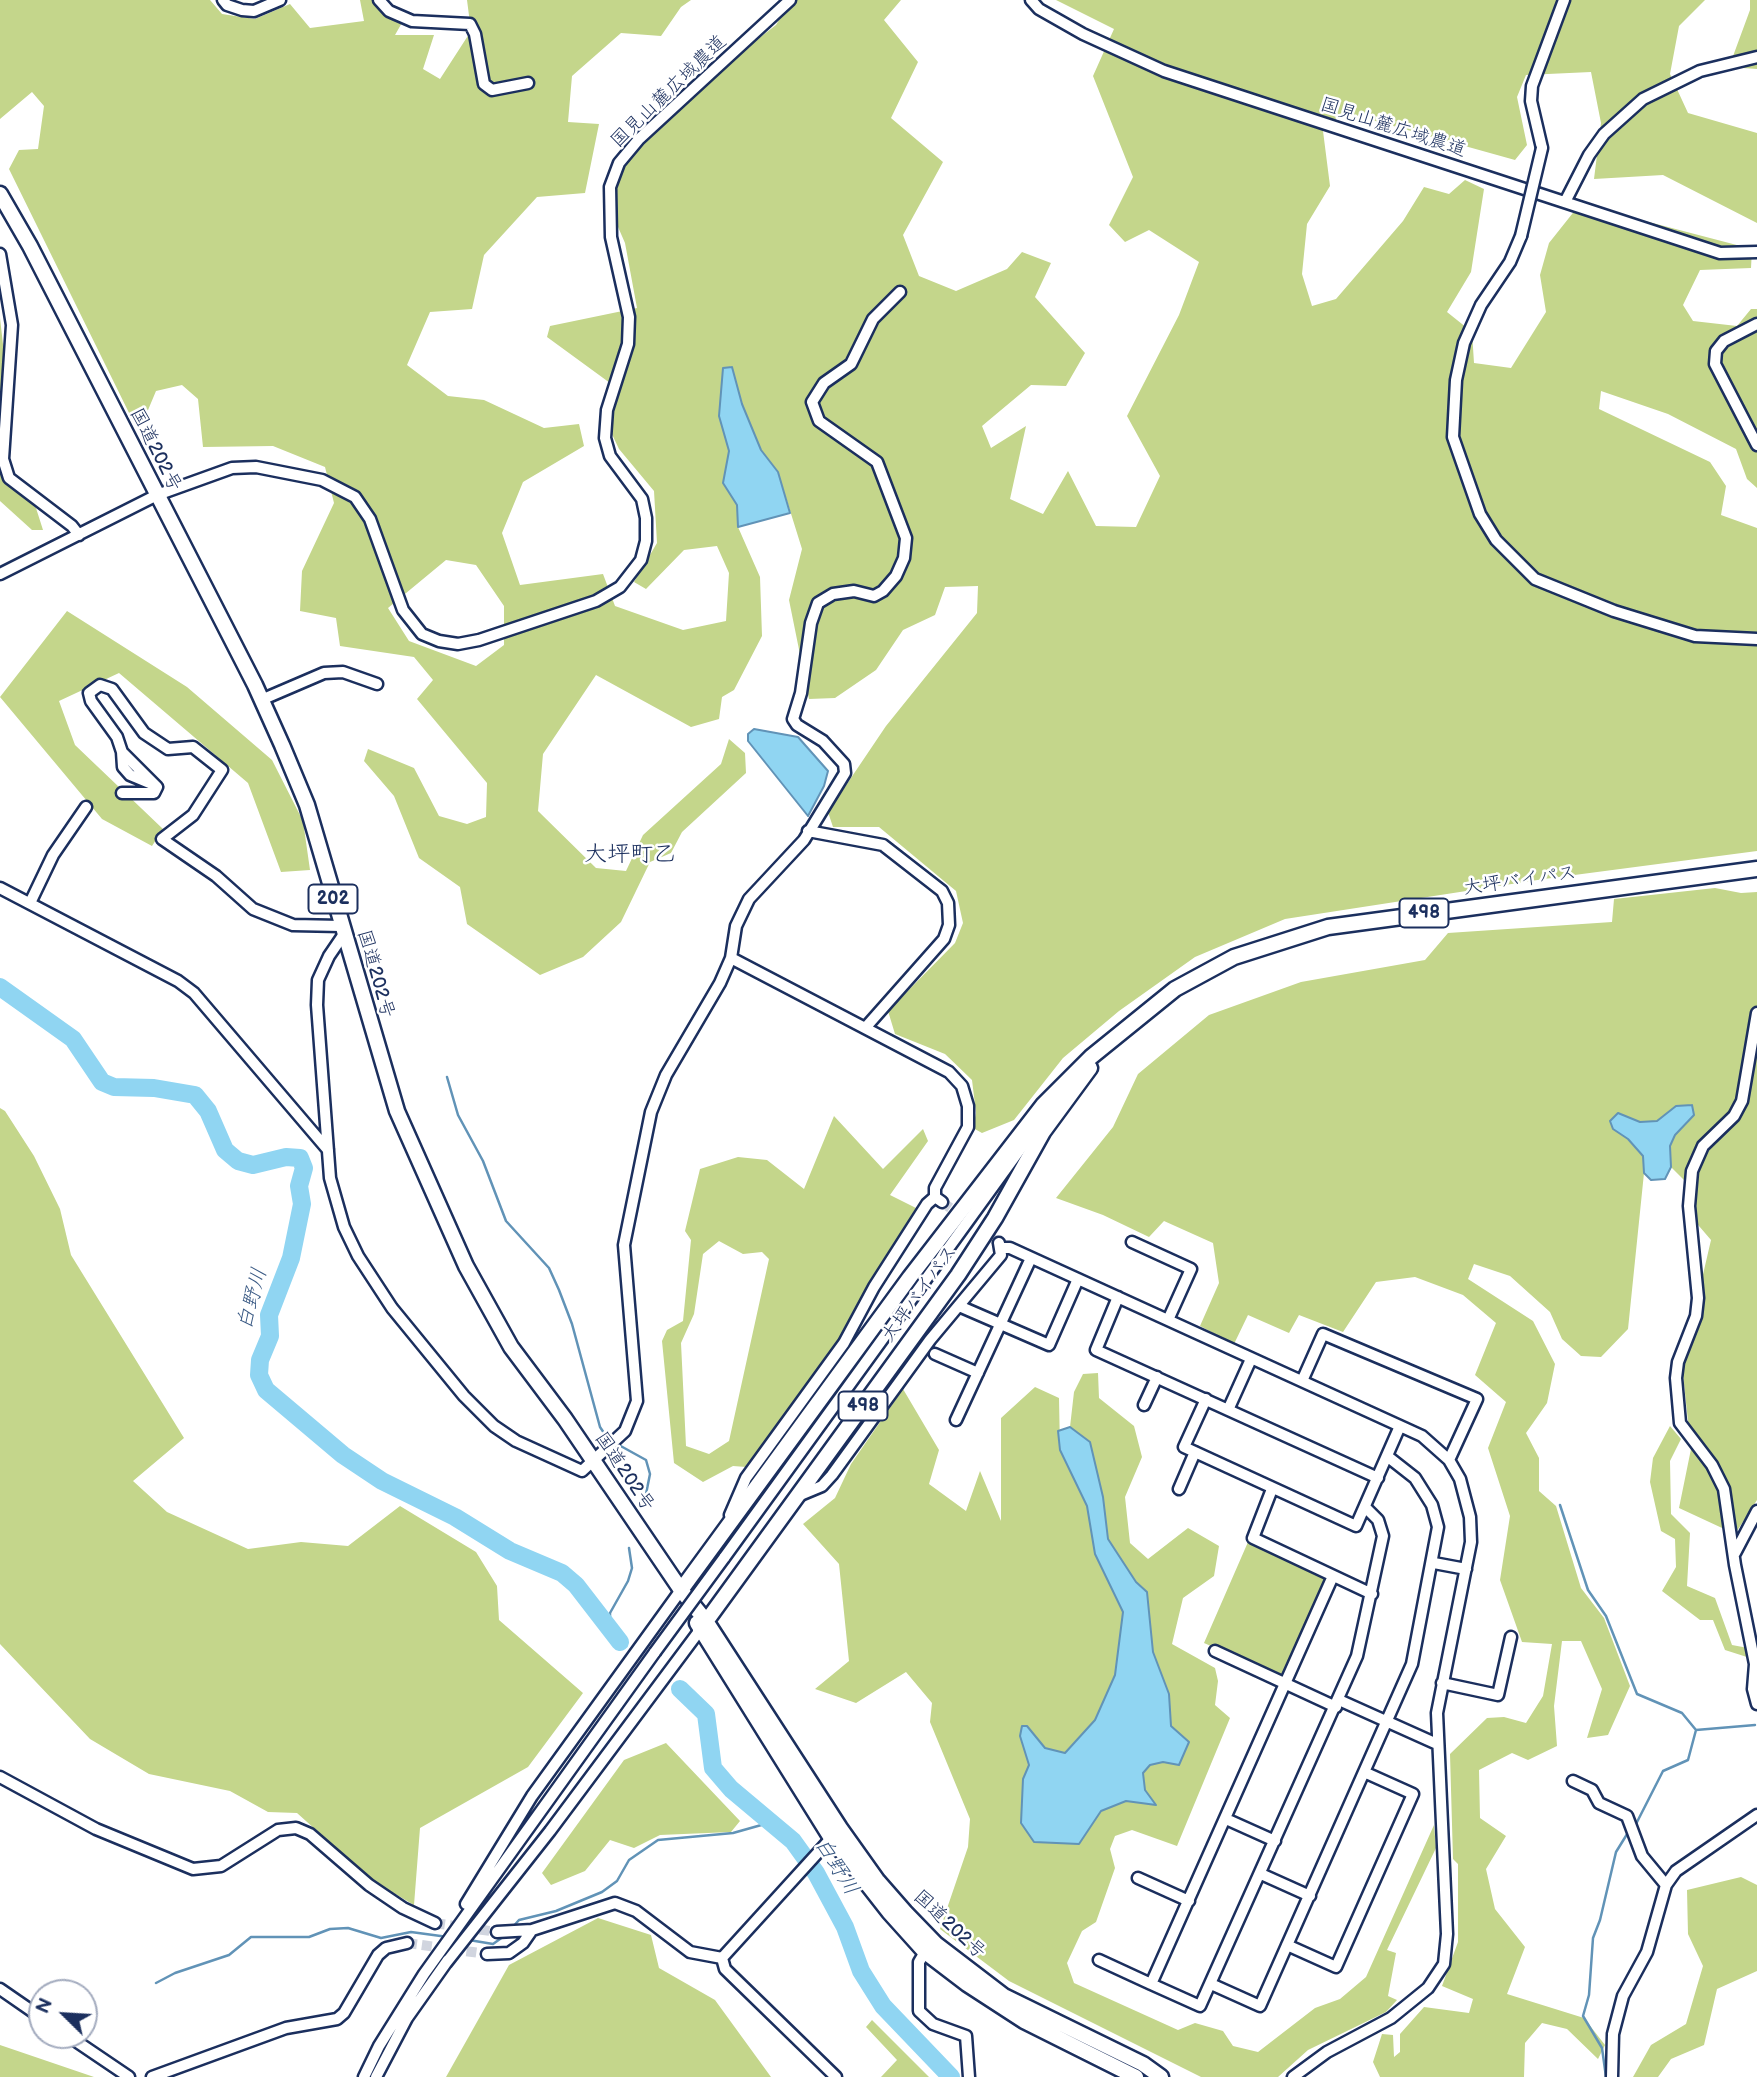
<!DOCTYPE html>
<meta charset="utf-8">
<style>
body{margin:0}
#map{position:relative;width:1757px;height:2077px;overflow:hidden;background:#fff;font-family:"Balsamiq Sans",sans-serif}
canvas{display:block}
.north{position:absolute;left:28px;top:1979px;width:70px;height:70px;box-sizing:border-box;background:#fff;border:2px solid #a4acbf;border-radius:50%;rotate:294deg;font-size:19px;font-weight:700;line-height:28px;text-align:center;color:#1b2f5e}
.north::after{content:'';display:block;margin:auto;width:24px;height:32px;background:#1b2f5e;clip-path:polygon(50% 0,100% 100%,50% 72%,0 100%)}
</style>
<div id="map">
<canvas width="1757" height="2077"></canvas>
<div class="north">N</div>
</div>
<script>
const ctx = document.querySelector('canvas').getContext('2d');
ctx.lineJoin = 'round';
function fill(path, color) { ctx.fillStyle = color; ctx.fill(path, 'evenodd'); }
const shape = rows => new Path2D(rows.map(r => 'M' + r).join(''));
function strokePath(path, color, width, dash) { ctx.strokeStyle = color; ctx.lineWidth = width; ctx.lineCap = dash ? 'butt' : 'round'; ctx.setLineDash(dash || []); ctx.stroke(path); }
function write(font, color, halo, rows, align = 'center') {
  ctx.font = font + ' "Balsamiq Sans","Klee One",sans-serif'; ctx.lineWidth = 5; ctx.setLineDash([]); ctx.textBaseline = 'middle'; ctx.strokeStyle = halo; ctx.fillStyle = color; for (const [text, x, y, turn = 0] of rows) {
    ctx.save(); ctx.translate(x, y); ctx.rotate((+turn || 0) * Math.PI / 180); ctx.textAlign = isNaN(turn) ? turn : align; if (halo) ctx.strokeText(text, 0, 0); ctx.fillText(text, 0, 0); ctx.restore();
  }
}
fill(shape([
 [0,0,210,0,222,14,255,19,290,4,310,28,364,21,360,0,380,0,403,21,395,35,434,35,423,69,440,79,471,31,467,0,691,0,681,7,661,36,621,33,572,76,568,122,599,124,585,193,537,197,484,255,472,309,430,312,407,365,448,396,484,400,544,428,579,424,584,446,523,482,502,533,520,585,603,574,615,606,683,630,726,621,729,573,717,546,684,550,646,589,634,582,657,543,654,491,619,449,601,411,610,383,547,337,550,326,637,308,625,243,608,204,610,170,633,136,776,25,791,0,901,0,884,20,918,62,891,118,943,162,903,235,919,276,956,291,1007,269,1022,252,1051,263,1035,297,1085,353,1066,386,1031,385,982,426,991,448,1026,426,1010,499,1043,514,1068,471,1096,526,1136,527,1160,476,1127,416,1179,315,1199,262,1149,230,1125,242,1109,225,1133,177,1093,76,1114,29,1056,0,1705,0,1679,26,1670,74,1688,113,1757,133,1757,223,1663,175,1594,179,1601,123,1591,72,1526,75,1517,97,1527,145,1515,160,1343,112,1323,131,1330,186,1307,224,1302,274,1312,306,1336,299,1403,221,1424,187,1449,194,1465,180,1484,189,1471,272,1447,312,1472,332,1474,363,1511,368,1546,312,1540,275,1549,243,1580,204,1752,249,1751,268,1700,270,1683,305,1693,321,1737,326,1751,309,1757,309,1757,488,1747,479,1736,449,1668,414,1601,391,1599,409,1710,462,1726,486,1721,515,1757,528,1757,851,1544,879,1285,919,1195,957,1119,1011,1063,1058,1014,1120,982,1133,973,1128,976,1113,972,1080,945,1054,895,1034,888,1011,955,943,963,923,956,891,879,827,833,827,828,812,886,726,977,613,978,586,945,587,935,615,903,630,876,670,835,698,809,699,789,600,802,549,778,472,761,450,742,404,732,368,724,368,719,416,729,451,723,483,738,505,738,527,760,577,762,636,734,690,722,697,719,719,691,727,596,675,543,754,538,811,596,868,626,871,643,835,721,764,729,739,745,753,746,773,682,832,671,853,650,862,621,922,583,957,540,975,467,924,460,887,419,858,394,796,364,761,368,749,414,768,439,816,467,824,486,817,487,783,417,699,433,680,414,657,340,646,336,618,300,611,302,571,334,503,325,467,273,446,203,447,198,399,182,385,156,391,143,422,133,421,9,169,19,150,38,149,44,106,32,92,0,119],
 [446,560,476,565,504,606,504,645,476,666,409,641,388,608],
 [1750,0,1757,0,1757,69,1729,67,1750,10],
 [0,318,6,371,0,423],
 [0,469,2,477,36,508,43,530,32,530,0,501],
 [67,611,187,687,272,760,303,821,310,870,281,872,248,783,119,673,59,701,75,745,163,829,152,846,102,819,0,697],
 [1715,888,1741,893,1757,892,1757,1500,1735,1534,1679,1508,1691,1449,1682,1365,1711,1240,1693,1219,1684,1180,1671,1167,1670,1146,1675,1135,1694,1115,1676,1106,1657,1121,1640,1122,1618,1113,1613,1129,1628,1139,1643,1156,1644,1173,1628,1329,1601,1357,1581,1356,1562,1339,1550,1312,1510,1276,1474,1264,1468,1279,1533,1321,1555,1364,1547,1403,1526,1433,1539,1458,1539,1491,1556,1506,1581,1588,1604,1618,1630,1686,1608,1735,1587,1738,1602,1689,1581,1641,1562,1641,1554,1706,1557,1746,1528,1760,1512,1753,1479,1770,1480,1818,1506,1836,1486,1869,1495,1909,1525,1947,1507,1994,1584,2018,1605,2045,1598,2059,1567,2029,1542,2023,1525,2043,1524,2077,1380,2077,1373,2062,1382,2034,1393,2035,1394,2057,1400,2052,1400,2034,1424,2007,1469,2013,1473,1999,1442,1986,1458,1942,1458,1864,1453,1859,1450,1754,1487,1718,1504,1717,1526,1723,1543,1696,1552,1644,1522,1642,1500,1580,1510,1516,1488,1448,1506,1402,1475,1375,1496,1323,1463,1295,1415,1277,1376,1282,1343,1332,1299,1315,1289,1333,1248,1315,1234,1344,1200,1326,1219,1283,1213,1243,1164,1221,1149,1237,1103,1215,1056,1198,1113,1127,1138,1074,1209,1015,1301,982,1425,960,1448,933,1612,922,1614,899],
 [0,1108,5,1111,34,1156,60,1209,71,1255,184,1438,133,1481,167,1512,248,1549,301,1542,348,1546,400,1506,476,1552,497,1586,499,1620,583,1693,528,1767,420,1828,414,1905,373,1881,297,1813,268,1812,230,1791,149,1774,90,1739,0,1644],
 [834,1116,883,1169,923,1129,928,1141,890,1195,916,1208,867,1287,838,1344,746,1467,733,1466,703,1482,674,1463,662,1341,667,1330,683,1321,691,1240,685,1231,700,1169,738,1157,767,1160,804,1189],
 [719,1241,743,1254,762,1252,769,1259,729,1441,709,1454,686,1446,681,1343,694,1314,703,1254],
 [1098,1373,1099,1398,1134,1426,1142,1457,1125,1497,1130,1543,1148,1559,1188,1528,1219,1546,1214,1576,1183,1598,1172,1644,1215,1668,1218,1681,1215,1705,1230,1718,1177,1846,1132,1830,1115,1836,1110,1849,1115,1868,1096,1922,1082,1931,1067,1963,1074,1983,1178,2030,1195,2023,1223,2031,1233,2046,1258,2052,1315,2008,1340,1999,1366,1977,1434,1825,1436,1848,1387,1950,1396,1953,1388,1996,1397,2000,1386,2012,1308,2050,1278,2077,1201,2077,1009,1981,940,1929,968,1847,970,1819,930,1722,932,1703,906,1672,856,1703,815,1689,849,1661,839,1564,803,1524,835,1498,851,1464,903,1389,939,1450,929,1484,966,1511,980,1471,1001,1521,1001,1418,1035,1387,1059,1398,1060,1450,1087,1506,1095,1554,1123,1612,1115,1675,1095,1720,1065,1753,1045,1748,1027,1727,1020,1736,1029,1765,1023,1779,1079,1844,1101,1811,1126,1801,1155,1804,1145,1790,1143,1773,1150,1765,1164,1762,1179,1765,1171,1727,1169,1694,1153,1652,1147,1592,1136,1582,1108,1539,1103,1497,1090,1442,1070,1427,1074,1392,1083,1374],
 [1670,1426,1681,1439,1670,1461,1671,1514,1690,1533,1687,1586,1715,1598,1732,1645,1748,1648,1750,1658,1725,1650,1713,1620,1700,1620,1662,1591,1676,1567,1675,1539,1661,1531,1650,1482,1653,1458],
 [1248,1542,1328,1578,1284,1678,1204,1643],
 [666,1743,740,1821,731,1832,660,1835,634,1848,610,1840,585,1871,551,1885,542,1873,624,1760],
 [1741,1877,1757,1885,1757,1971,1717,1989,1704,2045,1671,2059,1658,2077,1633,2077,1651,2045,1686,2024,1703,1966,1688,1934,1687,1890],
 [598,1918,651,1935,659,1968,715,2000,771,2077,446,2077,509,1965],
 [872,2020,929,2077,881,2077,897,2060,866,2027],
 [0,2045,94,2077,0,2077]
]), '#c4d68b');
const water = shape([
 [732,367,742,404,761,450,778,472,790,513,738,527,737,505,723,483,729,451,719,416,723,368,732,367],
 [754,729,798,737,828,771,824,786,808,816,748,741,748,734,754,729],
 [1692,1105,1694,1115,1675,1135,1670,1146,1671,1167,1665,1179,1651,1180,1644,1173,1643,1156,1628,1139,1613,1129,1610,1121,1618,1113,1640,1122,1657,1121,1676,1106,1692,1105],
 [1070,1427,1090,1442,1103,1497,1108,1539,1136,1582,1147,1592,1153,1652,1169,1694,1171,1726,1189,1742,1179,1765,1163,1762,1150,1765,1143,1773,1145,1790,1156,1805,1126,1801,1101,1811,1079,1844,1034,1842,1021,1823,1023,1779,1029,1765,1020,1736,1022,1726,1027,1726,1045,1748,1065,1753,1095,1720,1115,1675,1123,1612,1095,1554,1087,1506,1060,1450,1058,1431,1070,1427]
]);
fill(water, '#90d5f2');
strokePath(water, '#6193b7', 2);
strokePath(shape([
 [447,1077,458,1115,483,1161,506,1221,549,1268,559,1290,572,1324,600,1427,608,1439,646,1460,650,1474,646,1494],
 [1560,1505,1588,1590,1606,1616,1637,1694,1682,1713,1696,1730,1688,1760,1663,1771,1636,1824],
 [610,1626,610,1613,628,1581,632,1568,629,1548],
 [1696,1730,1755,1725],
 [511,1929,519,1920,556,1911,602,1892,617,1881,629,1860,658,1840,733,1833,772,1822],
 [469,1940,493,1944,507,1934],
 [156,1983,175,1973,229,1955,251,1937,309,1937,330,1929,348,1928,381,1938,411,1932,448,1937],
 [1606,2077,1602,2048,1583,2016,1589,1995,1593,1938,1600,1920,1616,1852,1629,1831]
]), '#6193b7', 2.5);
strokePath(shape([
 [0,987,73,1039,102,1082,114,1087,154,1088,195,1095,208,1111,225,1150,238,1161,253,1165,286,1157,300,1158,304,1168,299,1186,302,1204,291,1258,269,1315,270,1336,260,1360,259,1375,266,1390,343,1455,382,1481,455,1517,510,1551,562,1573,576,1585,620,1642],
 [680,1689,706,1714,713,1768,731,1789,793,1841,816,1873,845,1927,861,1971,883,2006,951,2077]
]), '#90d5f2', 18);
strokePath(shape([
 [942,1202,999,1243],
 [435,1923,497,1932],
 [407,1943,487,1954]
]), '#d1d5df', 10, [10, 5]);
const minor = shape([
 [223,0,227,5,242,10,254,11,280,0],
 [379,0,389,11,412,21,470,24,475,34,484,84,492,90,528,83],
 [1031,0,1039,9,1083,34,1164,71,1720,253,1757,252],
 [1542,148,1531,101,1532,86,1564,0],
 [1565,202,1589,155,1604,134,1643,99,1700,71,1757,57],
 [1521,236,1510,262,1481,305,1464,343,1456,380,1453,437,1480,514,1496,540,1535,579,1614,611,1695,636,1757,639],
 [0,254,12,325,3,459,9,478,72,526,79,535],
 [1757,324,1724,341,1716,351,1715,364,1757,445],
 [0,574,157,495,232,468,256,467,322,480,355,497,370,519,403,610,422,634,439,641,458,644,479,640,596,601,620,587,641,560,646,541,646,518,642,499,610,456,605,438,607,410,628,344,629,317,611,237,610,187,619,163,639,139,790,0],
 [261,700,324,673,343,672,377,684],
 [122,752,123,767,130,775,154,785],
 [122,793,154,793,157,787,122,752,117,737,91,701,89,693,100,685,112,689,144,733,168,749,193,747,222,770,193,815,162,839,216,876,253,909,293,925,341,926],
 [808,831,883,845,942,891,948,903,949,925,944,939,866,1027],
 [0,888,178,981,194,993,328,1150],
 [30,903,53,855,86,807],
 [344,934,329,956,318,980,317,1005,330,1178,344,1227,358,1256,392,1308,464,1396,494,1426,516,1441,582,1471,625,1431,637,1401,624,1245,651,1112,666,1075,720,983,731,958,736,926,749,899,804,840,845,773,844,764,823,741,797,725,793,719,801,693,811,623,818,603,833,594,854,591,874,596,883,591,896,576,904,558,906,538,877,462,819,421,812,402,824,383,851,364,873,319,900,292],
 [731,958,949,1072,962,1086,968,1106,968,1127,935,1188,935,1197],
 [1757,1013,1742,1101,1734,1116,1703,1146,1692,1171,1689,1206,1698,1298,1696,1316,1678,1362,1676,1378,1680,1423,1712,1465,1724,1489,1735,1565,1755,1664,1753,1689,1757,1704],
 [1132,1242,1191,1269,1168,1320],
 [1002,1248,1010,1248,1422,1436,1449,1460,1460,1479,1470,1517,1471,1542,1437,1713,1447,1934,1444,1964,1428,1988,1391,2018,1327,2052,1293,2077],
 [1118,1297,1096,1350,1378,1478],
 [959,1306,1049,1345,1078,1279],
 [935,1354,978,1373],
 [1302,1381,1323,1334,1477,1399,1449,1460],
 [1206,1399,1184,1447,1356,1526,1400,1426],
 [1144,1405,1157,1377],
 [1228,1410,1251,1359],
 [956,1420,1031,1258],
 [1179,1489,1195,1452],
 [1272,1489,1253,1538,1372,1594],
 [798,1496,822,1486,832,1475,930,1340,1001,1255,999,1243],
 [730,1515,746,1478,844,1343,874,1287,927,1204,935,1197,942,1202],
 [1735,1553,1757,1511],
 [724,1558,1055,1101],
 [1434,1563,1466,1569],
 [1333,1576,1151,1984,1200,2006,1357,1656,1383,1536,1378,1520,1365,1507],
 [1215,1651,1336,1707],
 [1442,1683,1498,1695,1511,1637],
 [1339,1700,1437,1744],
 [0,1777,96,1829,193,1869,221,1866,278,1830,296,1828,310,1834,369,1885,403,1908,435,1923],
 [1573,1781,1592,1790,1599,1803,1627,1816,1642,1856,1666,1885],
 [1226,1819,1275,1841],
 [834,1835,722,1958,725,1969,836,2077],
 [1261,1874,1310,1896],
 [1138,1878,1189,1901],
 [466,1904,532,1796,681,1590],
 [497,1932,532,1930,615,1903,636,1911,690,1952,722,1958],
 [1287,1945,1336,1967,1413,1794,1364,1772],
 [925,1952,919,1962,919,2011,933,2024,966,2036,969,2077],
 [487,1954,509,1953,523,1943,532,1930],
 [1099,1960,1151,1984],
 [446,1963,550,1831,700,1630],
 [1211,1984,1260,2006,1412,1664,1438,1527,1432,1505,1415,1478,1387,1456],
 [0,1989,42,2018],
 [67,2035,129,2077],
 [152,2077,286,2028,337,2019,344,2013,378,1955,386,1948,407,1943],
 [364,2077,379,2046,424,1974,655,1652],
 [376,2077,407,2018,448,1960],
 [1612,2077,1613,2034,1623,1996,1647,1952,1666,1885,1676,1871,1757,1815]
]);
const highway = shape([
 [0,194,30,246,255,685,282,745,307,805,397,1111,466,1266,511,1347,565,1419,681,1590,706,1621,840,1828,877,1880,905,1912,936,1944,1004,1996,1143,2064,1161,2077],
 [681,1590,910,1277,1043,1105,1091,1057,1175,989,1234,957,1328,927,1757,869],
 [697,1623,831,1838,889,1912,925,1952,967,1984,1024,2021,1136,2077],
 [700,1630,958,1275,995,1218,1043,1132,1090,1068]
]);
strokePath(minor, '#1b2f5e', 15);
strokePath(highway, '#1b2f5e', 19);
strokePath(minor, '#fff', 10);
strokePath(highway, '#fff', 14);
const minorBridge = shape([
 [1521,236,1542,148],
 [655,1652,724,1558]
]);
strokePath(minorBridge, '#1b2f5e', 15, []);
strokePath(minorBridge, '#fff', 10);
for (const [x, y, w] of [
 [333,899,49],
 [1424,913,49],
 [863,1406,49]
]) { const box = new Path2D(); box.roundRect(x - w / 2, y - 14.5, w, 29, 5); ctx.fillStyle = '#fff'; ctx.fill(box); strokePath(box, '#1b2f5e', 2); }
write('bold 18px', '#1b2f5e', null, [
 ["202",333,899],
 ["498",1424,913],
 ["498",863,1406]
]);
write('19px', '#1b2f5e', '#fff', [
 ["国見山麓広域農道",669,92,-44],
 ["国見山麓広域農道",1393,128,18],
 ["国道202号",155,450,63],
 ["大坪バイパス",1520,881,-8],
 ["国道202号",375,974,74],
 ["大坪バイパス",920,1294,-54],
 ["国道202号",624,1472,56],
 ["国道202号",949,1925,43]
]);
write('italic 21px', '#385883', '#fff', [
 ["白野川",253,1299,-75],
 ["白野川",836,1867,58]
]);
write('23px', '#1b2f5e', '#fff', [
 ["大坪町乙",630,855]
]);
</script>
